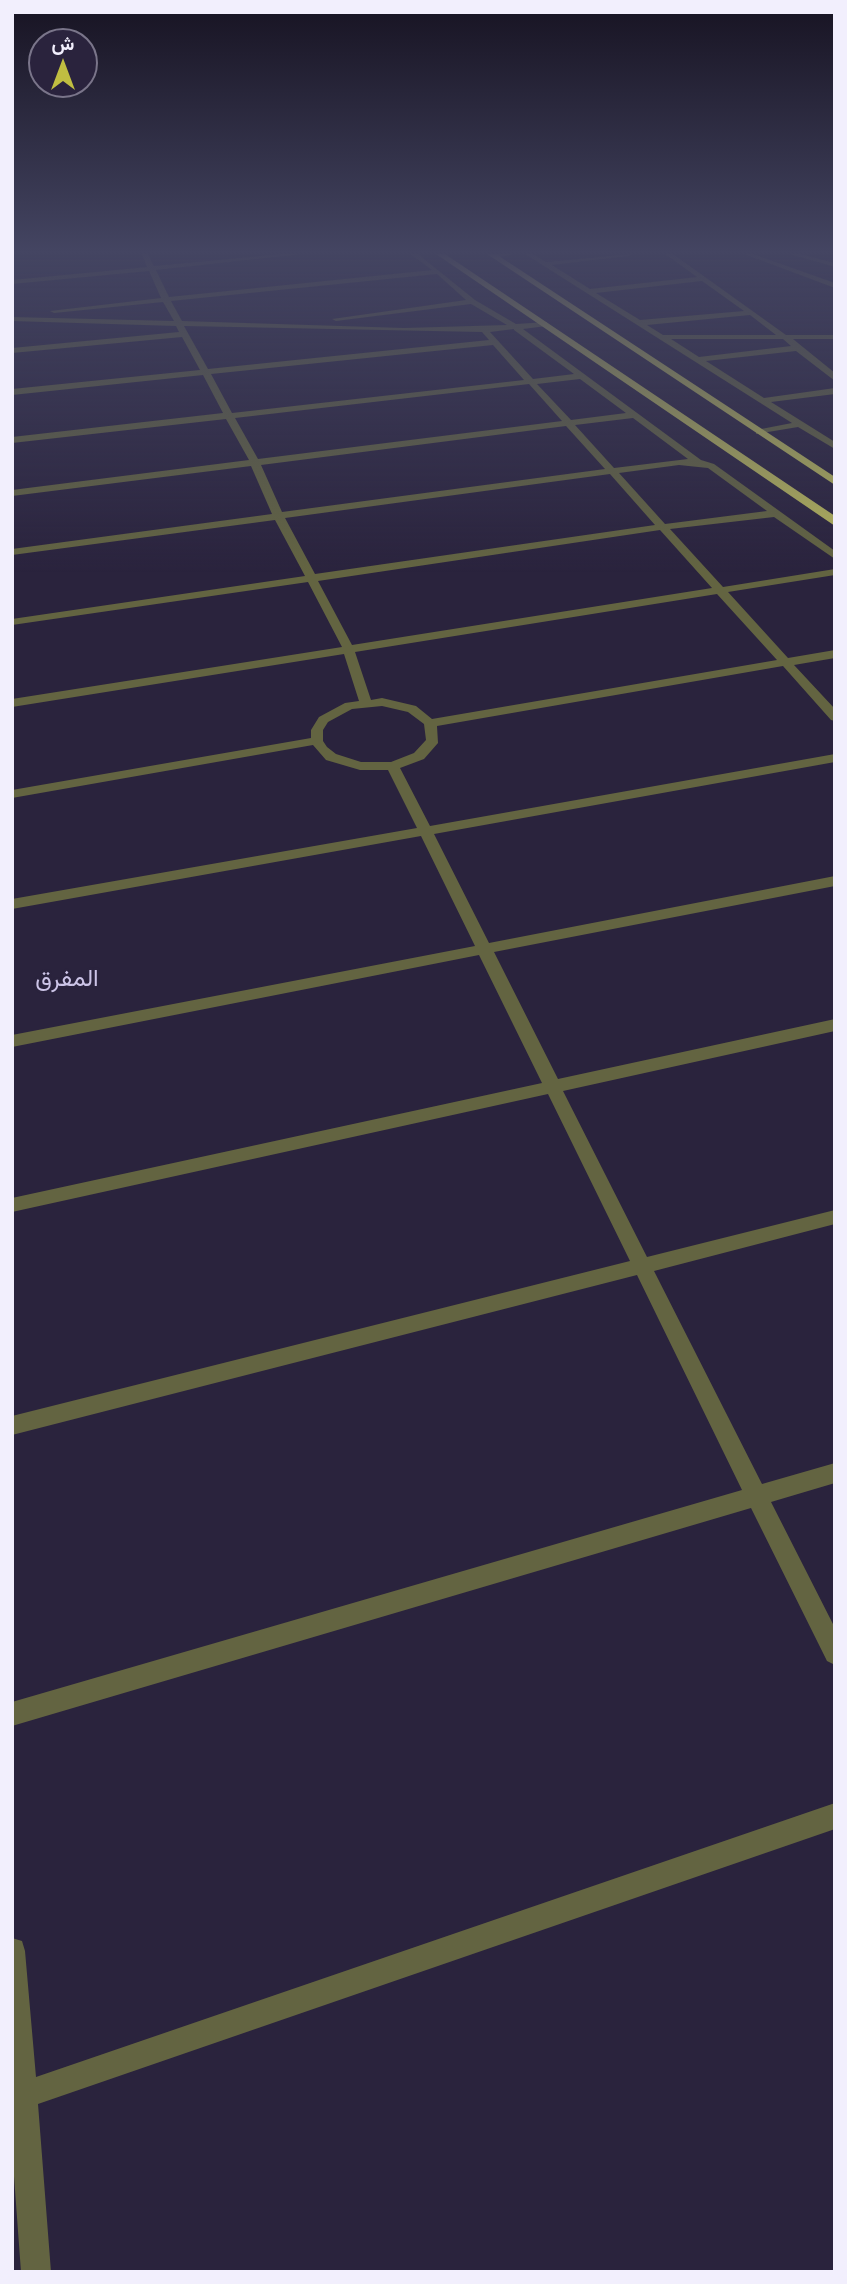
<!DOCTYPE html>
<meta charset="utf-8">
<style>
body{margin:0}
#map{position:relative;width:847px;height:2284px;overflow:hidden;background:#2a233d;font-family:"DM Sans",Vazirmatn,sans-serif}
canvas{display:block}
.frame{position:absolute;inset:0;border:14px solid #f2effd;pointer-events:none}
.north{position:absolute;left:28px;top:28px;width:70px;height:70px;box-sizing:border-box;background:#2a233d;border:2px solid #7a758a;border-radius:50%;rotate:0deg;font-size:19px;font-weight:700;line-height:28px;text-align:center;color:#f2effd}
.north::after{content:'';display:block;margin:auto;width:24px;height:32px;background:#c0be41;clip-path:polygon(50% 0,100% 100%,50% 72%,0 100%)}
</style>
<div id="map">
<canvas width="847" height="2284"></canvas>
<div class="frame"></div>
<div class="north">ش</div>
</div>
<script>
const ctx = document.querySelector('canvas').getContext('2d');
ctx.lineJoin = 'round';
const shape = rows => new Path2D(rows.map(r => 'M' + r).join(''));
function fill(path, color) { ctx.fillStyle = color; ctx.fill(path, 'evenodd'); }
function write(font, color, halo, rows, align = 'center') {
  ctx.font = font + ' "DM Sans",Vazirmatn,sans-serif'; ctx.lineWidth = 5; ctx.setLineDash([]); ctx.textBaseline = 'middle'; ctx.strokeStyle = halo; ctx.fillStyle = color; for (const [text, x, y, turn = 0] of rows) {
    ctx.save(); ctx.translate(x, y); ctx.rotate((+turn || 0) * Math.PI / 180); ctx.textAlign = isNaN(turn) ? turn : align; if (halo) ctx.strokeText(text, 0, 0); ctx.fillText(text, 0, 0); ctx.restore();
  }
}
fill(shape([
 [142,254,148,254,154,266,281,254,302,254,156,270,169,297,432,270,410,254,418,254,475,300,516,324,547,322,547,326,523,329,701,460,714,464,835,551,835,559,774,517,670,529,723,587,835,569,835,575,728,592,788,658,835,650,835,658,794,665,835,709,835,721,831,720,783,666,437,726,438,743,424,759,400,768,430,826,835,754,835,762,434,834,489,943,835,876,835,886,494,952,558,1079,835,1019,835,1031,563,1091,647,1257,835,1210,835,1224,654,1271,762,1484,835,1463,835,1483,771,1502,835,1628,835,1665,827,1661,751,1508,12,1726,12,1702,742,1490,637,1275,12,1435,12,1416,630,1261,548,1094,12,1212,12,1198,542,1083,479,955,12,1047,12,1035,475,946,421,836,12,909,12,899,417,828,388,770,360,770,326,760,313,745,12,798,12,790,311,738,311,730,319,717,345,703,359,701,344,654,12,707,12,699,342,647,308,582,12,625,12,619,305,576,275,520,12,555,12,549,272,514,251,466,12,496,12,490,249,460,226,419,12,443,12,437,223,413,203,375,12,395,12,389,200,370,182,337,12,353,12,348,179,332,176,326,12,321,12,317,174,321,163,302,54,313,50,311,161,298,149,271,12,284,12,280,147,267,142,254],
 [437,274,466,300,332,319,336,321,471,304,507,325,404,328,182,321,171,301,437,274],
 [184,326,482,332,489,340,208,369,184,326],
 [514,329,514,330,574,374,533,379,490,332,514,329],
 [493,345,524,380,232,413,211,374,493,345],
 [580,379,626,413,571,420,537,384,580,379],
 [529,384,562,421,258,459,235,418,529,384],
 [633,418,688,459,614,468,575,425,633,418],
 [566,426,605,469,282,512,261,465,566,426],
 [679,465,708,468,767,511,665,524,619,473,679,465],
 [610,474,655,525,315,574,285,518,610,474],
 [660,530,712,588,352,645,318,581,660,530],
 [717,594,777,660,432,719,416,706,382,698,371,700,355,652,717,594],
 [382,706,408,712,424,724,426,740,414,753,391,762,361,762,336,754,327,747,323,741,323,730,328,722,352,709,382,706],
 [496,254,514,254,494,258,490,256,496,254],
 [525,254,533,254,546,262,632,254,629,256,552,265,590,289,697,277,665,254,673,254,786,335,835,335,835,339,793,339,835,373,835,381,796,351,706,361,764,398,835,388,835,394,771,402,835,442,835,449,798,427,756,434,756,430,792,423,525,254],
 [702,281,744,311,640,320,596,293,702,281],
 [750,315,776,335,663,335,647,325,750,315],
 [671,339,783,339,791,346,699,357,671,339],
 [744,254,753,254,835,283,835,288,744,254],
 [789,254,800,254,835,263,835,267,789,254],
 [835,1803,835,1829,38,2104,51,2272,21,2272,12,2149,12,1938,22,1941,25,1951,36,2077,835,1803]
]), '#636441');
fill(shape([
 [436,254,445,254,835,516,835,526,436,254],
 [487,254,496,254,835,477,835,485,487,254]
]), '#b6b65c');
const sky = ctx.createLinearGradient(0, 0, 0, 573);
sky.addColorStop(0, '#171322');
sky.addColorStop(0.44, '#444562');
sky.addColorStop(1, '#44456200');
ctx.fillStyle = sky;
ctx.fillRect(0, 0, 847, 573);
write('24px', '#ccc4e7', '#2a233d', [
 ["المفرق",67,980]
]);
</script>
